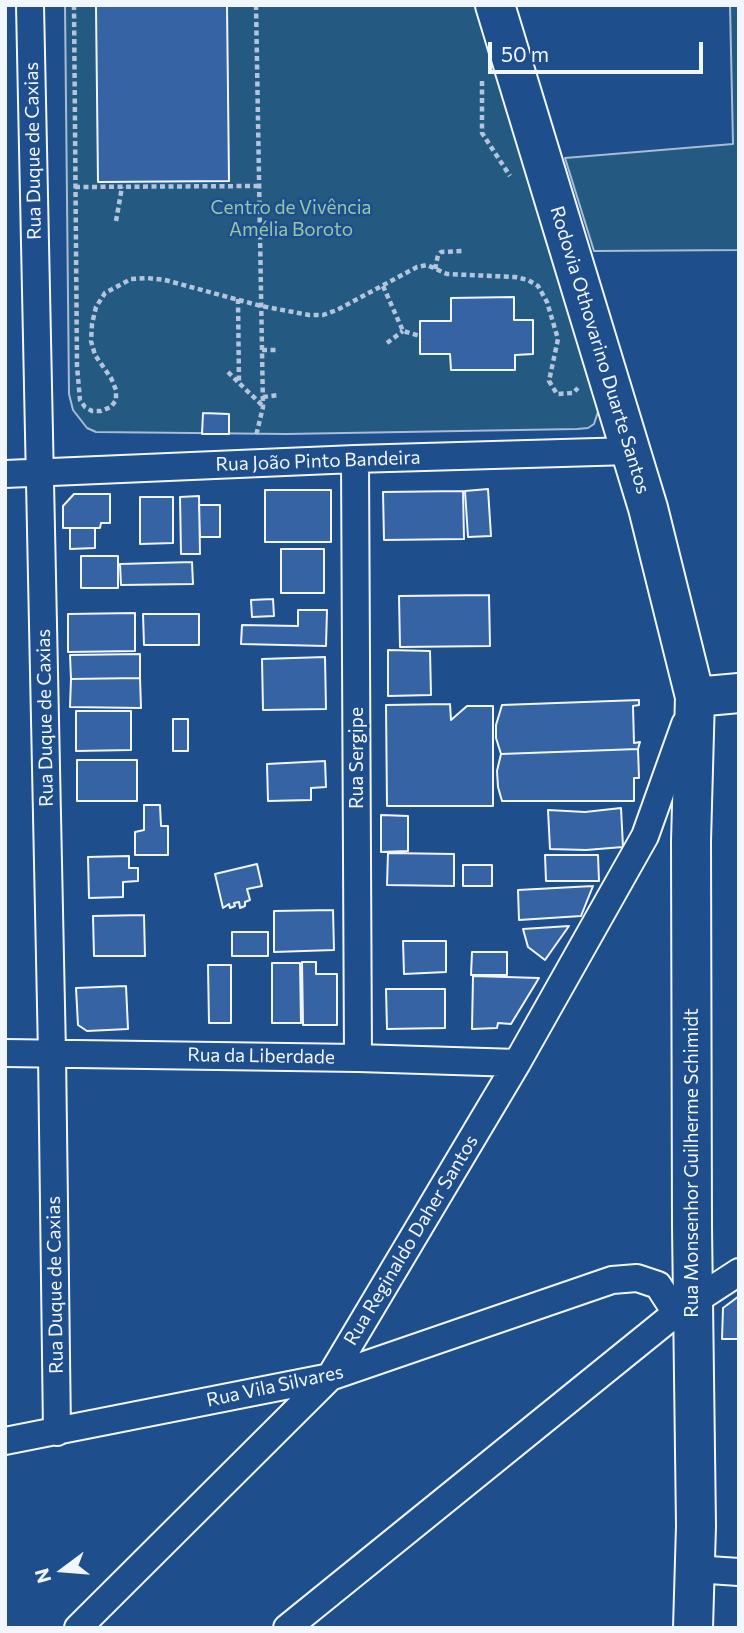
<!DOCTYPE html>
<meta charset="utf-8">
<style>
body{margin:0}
#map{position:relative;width:744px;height:1633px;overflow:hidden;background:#1f4e8c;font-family:Commissioner,sans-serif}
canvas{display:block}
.frame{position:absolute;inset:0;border:7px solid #f2f6ff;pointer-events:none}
.north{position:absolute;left:28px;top:1535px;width:70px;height:70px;-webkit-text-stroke:5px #1f4e8c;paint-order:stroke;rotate:254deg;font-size:19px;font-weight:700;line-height:28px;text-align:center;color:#f2f6ff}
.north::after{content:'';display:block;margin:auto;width:24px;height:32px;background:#f2f6ff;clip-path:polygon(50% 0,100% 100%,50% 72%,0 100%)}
.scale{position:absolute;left:488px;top:42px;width:215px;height:32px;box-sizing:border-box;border:4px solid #f2f6ff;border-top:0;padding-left:9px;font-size:21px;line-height:24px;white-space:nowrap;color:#f2f6ff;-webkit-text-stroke:5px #1f4e8c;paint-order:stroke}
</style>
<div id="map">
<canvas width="744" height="1633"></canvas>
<div class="frame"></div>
<div class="north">N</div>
<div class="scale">50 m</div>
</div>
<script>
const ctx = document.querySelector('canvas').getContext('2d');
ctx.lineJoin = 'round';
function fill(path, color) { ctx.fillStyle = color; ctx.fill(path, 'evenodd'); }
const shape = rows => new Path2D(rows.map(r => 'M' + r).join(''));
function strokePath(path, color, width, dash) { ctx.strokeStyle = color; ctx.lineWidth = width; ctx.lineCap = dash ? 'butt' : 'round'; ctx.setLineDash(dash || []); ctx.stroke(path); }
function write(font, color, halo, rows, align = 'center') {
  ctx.font = font + ' Commissioner,sans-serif'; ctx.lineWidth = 5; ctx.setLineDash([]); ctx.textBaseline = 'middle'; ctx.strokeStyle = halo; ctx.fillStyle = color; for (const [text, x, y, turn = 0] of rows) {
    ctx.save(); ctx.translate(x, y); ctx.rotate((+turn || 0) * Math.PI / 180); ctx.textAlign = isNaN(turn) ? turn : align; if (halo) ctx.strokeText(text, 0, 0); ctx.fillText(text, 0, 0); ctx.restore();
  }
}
const green = shape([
 [65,5,475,5,599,409,594,424,588,428,577,429,286,434,96,432,87,428,73,410,69,394,65,5],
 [730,5,739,5,739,250,594,251,565,158,733,144,730,5]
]);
fill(green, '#245a82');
strokePath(green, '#a8bbd7', 2);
const building = shape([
 [227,5,229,181,98,182,96,6,227,5],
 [514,297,514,320,533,320,533,354,515,355,515,370,451,370,450,354,420,354,420,321,451,321,451,298,514,297],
 [203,413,229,414,229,434,202,434,203,413],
 [488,489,491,536,468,537,465,491,488,489],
 [265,490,331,490,331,542,265,542,265,490],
 [463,491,464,539,384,540,383,492,463,491],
 [74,494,110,494,110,523,101,523,100,528,63,528,63,506,74,494],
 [199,496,200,554,181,554,180,497,199,496],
 [140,497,173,497,173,543,140,544,140,497],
 [199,505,220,505,220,537,200,537,199,505],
 [70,528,95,528,95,548,70,549,70,528],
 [281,549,324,549,324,593,281,593,281,549],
 [81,556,118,556,118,588,81,588,81,556],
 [192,562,193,584,121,585,120,564,192,562],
 [489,595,490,646,400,647,399,596,489,595],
 [273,599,274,616,252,617,251,600,273,599],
 [298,610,327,610,326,646,241,644,242,625,298,626,298,610],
 [135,613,135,651,68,652,68,614,135,613],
 [143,614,199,614,199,645,144,645,143,614],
 [388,650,430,651,431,695,388,696,388,650],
 [140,654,140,678,71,679,70,655,140,654],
 [325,657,326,709,263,710,262,659,325,657],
 [140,678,141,708,70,707,71,679,140,678],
 [639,700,639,705,633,706,634,743,640,742,638,749,501,754,496,738,496,725,502,705,639,700],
 [450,704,451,720,467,706,493,706,493,806,387,806,386,705,450,704],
 [76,711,131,711,131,750,76,751,76,711],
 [173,719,188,719,188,751,173,751,173,719],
 [638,749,639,778,634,778,634,801,502,801,498,787,497,771,501,754,638,749],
 [77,760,137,760,137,801,77,801,77,760],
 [325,761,326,787,311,788,311,800,268,801,267,764,325,761],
 [144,805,160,805,161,826,168,826,168,855,135,855,135,832,144,830,144,805],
 [621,808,623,847,586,850,550,849,548,810,585,812,621,808],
 [381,815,408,816,408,851,381,852,381,815],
 [388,853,454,854,454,886,387,885,388,853],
 [545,855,598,855,599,881,546,881,545,855],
 [129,856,129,868,138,868,138,881,123,882,123,897,89,898,88,857,129,856],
 [257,864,262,886,247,889,250,900,245,902,245,906,240,908,239,902,234,903,235,906,230,908,229,904,223,908,215,874,257,864],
 [463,865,492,865,492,886,463,886,463,865],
 [593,886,581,916,519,920,518,890,593,886],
 [333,910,334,950,274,952,274,911,333,910],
 [144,915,145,956,94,956,93,916,144,915],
 [569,926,545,960,528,947,523,929,569,926],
 [232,932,268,932,268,956,232,956,232,932],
 [403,941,446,941,446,972,404,974,403,941],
 [472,952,507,952,507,975,471,975,472,952],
 [302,962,316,962,316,974,337,974,337,1025,303,1025,302,962],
 [272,963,300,963,301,1023,272,1023,272,963],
 [208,965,231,965,231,1023,209,1023,208,965],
 [473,976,539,978,511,1024,498,1023,497,1028,472,1029,473,976],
 [126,986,128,1029,87,1031,78,1025,76,988,126,986],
 [386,989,445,989,445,1028,387,1029,386,989],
 [739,1296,739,1339,722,1339,723,1308,739,1296]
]);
fill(building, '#3563a3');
strokePath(building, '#f2f6ff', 2);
const minor = shape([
 [30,5,52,1053,57,1432],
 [355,459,358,1058],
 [5,474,355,459,631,451],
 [5,1053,358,1058,517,1063],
 [5,1441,330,1377,612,1280,637,1278,658,1285,676,1313],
 [694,1569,739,1572],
 [78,1628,330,1377,517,1063,645,836,685,724],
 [287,1628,676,1313,739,1272]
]);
const primary = shape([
 [495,5,648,508,695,697,691,841,692,1226,696,1526,693,1628],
 [695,697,739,693]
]);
strokePath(minor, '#f2f6ff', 30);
strokePath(primary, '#f2f6ff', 42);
strokePath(shape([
 [74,5,77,366,80,400,85,407,92,411,101,411,111,407,116,400,116,390,111,378,95,355,91,341,92,324,96,307,105,293,131,279,147,278,165,280,261,306,309,315,323,315,337,310,417,267,427,265,447,274,515,277,528,280,538,286,547,302,558,339,549,381,557,394,573,393,578,388],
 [256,5,263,407,256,436],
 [482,81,482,133,510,176],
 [75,187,259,186],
 [116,221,122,187],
 [435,269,438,255,441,252,464,251],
 [383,286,403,331,420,336],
 [238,299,239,383,263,406],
 [387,343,403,331],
 [262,350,278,350],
 [228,372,239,383],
 [263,397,279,395]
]), '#b3c4dc', 4.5, [5, 3.5]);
strokePath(minor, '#1f4e8c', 26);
strokePath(primary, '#1f4e8c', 38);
write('19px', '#f2f6ff', '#1f4e8c', [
 ["Rua Duque de Caxias",33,151,-91],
 ["Rodovia Othovarino Duarte Santos",600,350,73],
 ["Rua João Pinto Bandeira",318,461,-2],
 ["Rua Duque de Caxias",45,718,-91],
 ["Rua Sergipe",357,758,-90],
 ["Rua da Liberdade",261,1056,1],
 ["Rua Monsenhor Guilherme Schimidt",692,1163,-90],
 ["Rua Reginaldo Daher Santos",411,1240,-59],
 ["Rua Duque de Caxias",55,1285,-91],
 ["Rua Vila Silvares",275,1386,-12]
]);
write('19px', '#97c8a6', '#1f4e8c', [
 ["Centro de Vivência",291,208],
 ["Amélia Boroto",291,230]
]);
</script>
